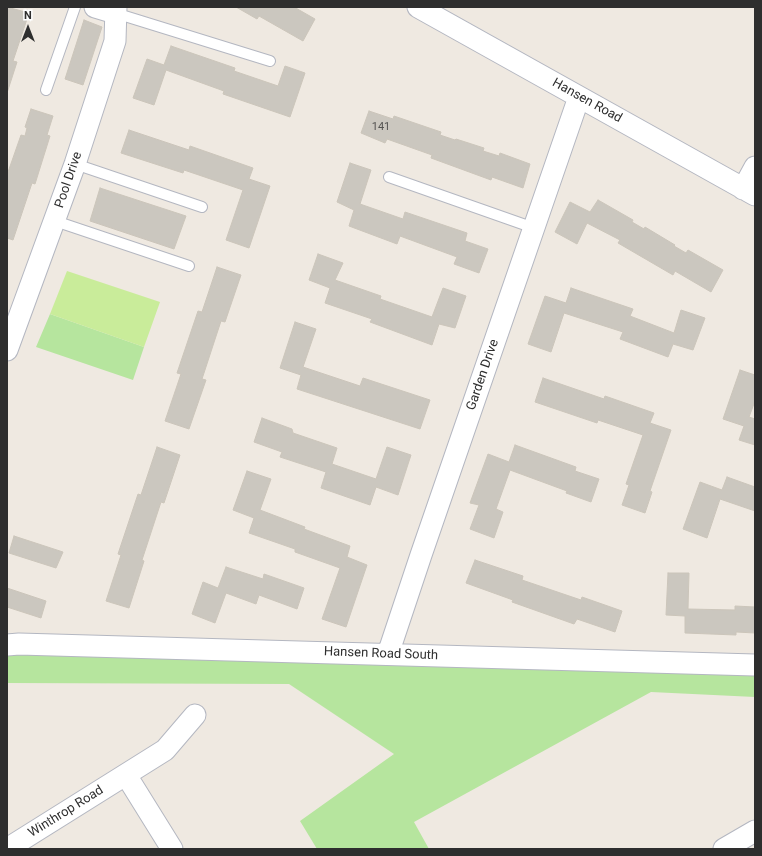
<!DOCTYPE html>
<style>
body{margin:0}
#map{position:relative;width:762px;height:856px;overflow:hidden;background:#efe9e1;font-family:Roboto,sans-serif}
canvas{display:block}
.frame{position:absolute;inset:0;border:8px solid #2e2e2e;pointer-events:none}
.north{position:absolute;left:8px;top:8px;width:40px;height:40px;-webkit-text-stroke:3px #fff;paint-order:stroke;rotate:0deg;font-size:11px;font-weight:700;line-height:16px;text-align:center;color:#2e2e2e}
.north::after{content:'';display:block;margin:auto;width:14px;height:18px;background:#2e2e2e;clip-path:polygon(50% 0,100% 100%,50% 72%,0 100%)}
</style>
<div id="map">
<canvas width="762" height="856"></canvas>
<div class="frame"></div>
<div class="north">N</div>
</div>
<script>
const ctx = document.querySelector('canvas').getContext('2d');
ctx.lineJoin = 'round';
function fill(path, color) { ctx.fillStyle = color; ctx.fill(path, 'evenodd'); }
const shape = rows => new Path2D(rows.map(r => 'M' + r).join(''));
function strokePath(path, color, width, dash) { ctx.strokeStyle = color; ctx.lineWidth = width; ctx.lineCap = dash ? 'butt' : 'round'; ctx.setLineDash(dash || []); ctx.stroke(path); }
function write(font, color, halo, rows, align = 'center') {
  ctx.font = font + ' Roboto,sans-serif'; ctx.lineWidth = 3.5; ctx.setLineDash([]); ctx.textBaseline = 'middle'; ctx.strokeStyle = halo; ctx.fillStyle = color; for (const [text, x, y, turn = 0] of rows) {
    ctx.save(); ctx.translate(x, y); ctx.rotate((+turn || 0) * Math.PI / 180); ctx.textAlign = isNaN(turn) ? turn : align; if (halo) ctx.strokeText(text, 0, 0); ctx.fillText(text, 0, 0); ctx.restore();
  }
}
fill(shape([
 [50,314,144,347,133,380,36,347],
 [7,654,755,664,755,697,651,692,414,822,429,849,317,849,300,821,394,754,289,684,7,683]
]), '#b6e59e');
fill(shape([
 [67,271,160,302,144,347,50,314]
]), '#c9ec9a');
const building = shape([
 [7,7,29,13,13,61,17,62,7,93,7,7],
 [236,7,294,7,315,19,303,41,259,16,257,19,236,7],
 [84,20,102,27,83,85,65,79,84,20],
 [171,46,235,68,234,71,278,86,285,66,305,73,290,117,223,94,224,91,166,70,154,105,133,98,147,59,164,65,171,46],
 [31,109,53,116,47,135,50,136,35,184,32,183,13,240,7,238,7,175,21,135,25,136,27,128,25,127,31,109],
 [369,111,393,119,394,116,441,132,440,135,455,140,456,139,484,148,483,151,499,156,500,153,530,164,523,188,492,177,491,180,431,158,432,155,387,139,385,143,361,133,369,111],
 [129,130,189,150,190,146,253,168,249,179,270,186,249,248,226,240,243,190,184,170,183,173,121,153,129,130],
 [350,163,371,170,360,204,403,219,405,212,467,233,465,241,488,249,479,273,454,264,457,257,400,236,397,244,349,226,354,210,337,202,350,163],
 [100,188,186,216,174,249,90,221,100,188],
 [598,200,633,220,632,222,644,229,645,227,675,245,674,246,686,253,688,250,723,270,711,292,675,271,673,275,618,243,620,240,587,223,577,244,555,232,570,202,590,212,598,200],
 [318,254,343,263,335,280,381,296,380,299,432,317,443,288,466,296,455,328,439,324,432,345,370,322,372,319,325,303,330,288,309,280,318,254],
 [217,267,241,275,225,322,221,321,202,379,206,380,189,429,165,421,181,374,177,373,198,311,202,312,217,267],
 [571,288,633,309,630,316,674,333,681,310,705,318,693,350,673,344,668,357,620,339,623,332,564,313,551,352,528,344,545,296,566,303,571,288],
 [295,322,316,329,303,367,360,386,363,378,430,400,420,429,297,389,301,375,280,368,295,322],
 [740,370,755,375,755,401,749,417,755,419,755,445,739,440,744,426,723,419,740,370],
 [543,378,604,399,605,396,654,413,650,423,671,430,650,491,652,492,645,513,622,505,629,485,626,484,643,435,598,420,597,423,535,402,543,378],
 [262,418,292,429,293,433,337,448,332,464,376,479,387,447,411,455,398,495,376,487,370,505,321,488,326,472,280,457,282,452,254,442,262,418],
 [515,445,576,467,575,471,599,479,591,502,566,493,567,491,510,470,496,509,503,512,494,538,470,529,479,505,470,503,488,454,509,462,515,445],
 [157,447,180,455,164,503,161,502,142,560,144,561,129,608,106,601,121,555,118,554,138,494,141,495,157,447],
 [247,471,271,479,260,510,305,527,304,529,350,546,347,557,367,565,346,627,322,619,340,568,295,552,295,549,249,533,254,518,233,510,247,471],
 [727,477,755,487,755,511,720,499,707,538,683,529,700,482,722,490,727,477],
 [14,536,63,552,56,568,9,553,14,536],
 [475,560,523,576,522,580,581,600,582,597,622,611,615,632,577,619,574,624,512,602,513,600,466,583,475,560],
 [226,567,263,579,264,574,304,588,297,609,259,595,256,604,226,593,215,623,192,614,203,582,218,588,226,567],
 [668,573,689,573,688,609,735,610,735,606,755,607,755,633,736,632,736,635,685,633,685,616,666,615,668,573],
 [7,588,46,601,41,618,7,607,7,588]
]);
fill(building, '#cbc7bf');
strokePath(building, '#cbc5ba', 1);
const lane = shape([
 [115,13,270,61],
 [46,90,75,7],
 [75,164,202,207],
 [389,177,534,228],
 [55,221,189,266]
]);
const street = shape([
 [95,7,115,13],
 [418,7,755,195],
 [743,189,755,167],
 [7,350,75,164,115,41,116,7],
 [7,645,19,644,755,665],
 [388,654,421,555,579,97],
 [126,775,172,849],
 [7,849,165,750,195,715],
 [724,849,755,831]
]);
strokePath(lane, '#b4b7c1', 12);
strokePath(street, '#b4b7c1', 23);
strokePath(lane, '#fff', 10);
strokePath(street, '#fff', 21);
write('11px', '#555452', null, [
 ["141",381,127]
]);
write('13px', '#2e2e2e', '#fff', [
 ["Hansen Road",587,101,29],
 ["Pool Drive",69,180,-71],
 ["Garden Drive",483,375,-71],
 ["Hansen Road South",381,654,2],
 ["Winthrop Road",66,812,-32]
]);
</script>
